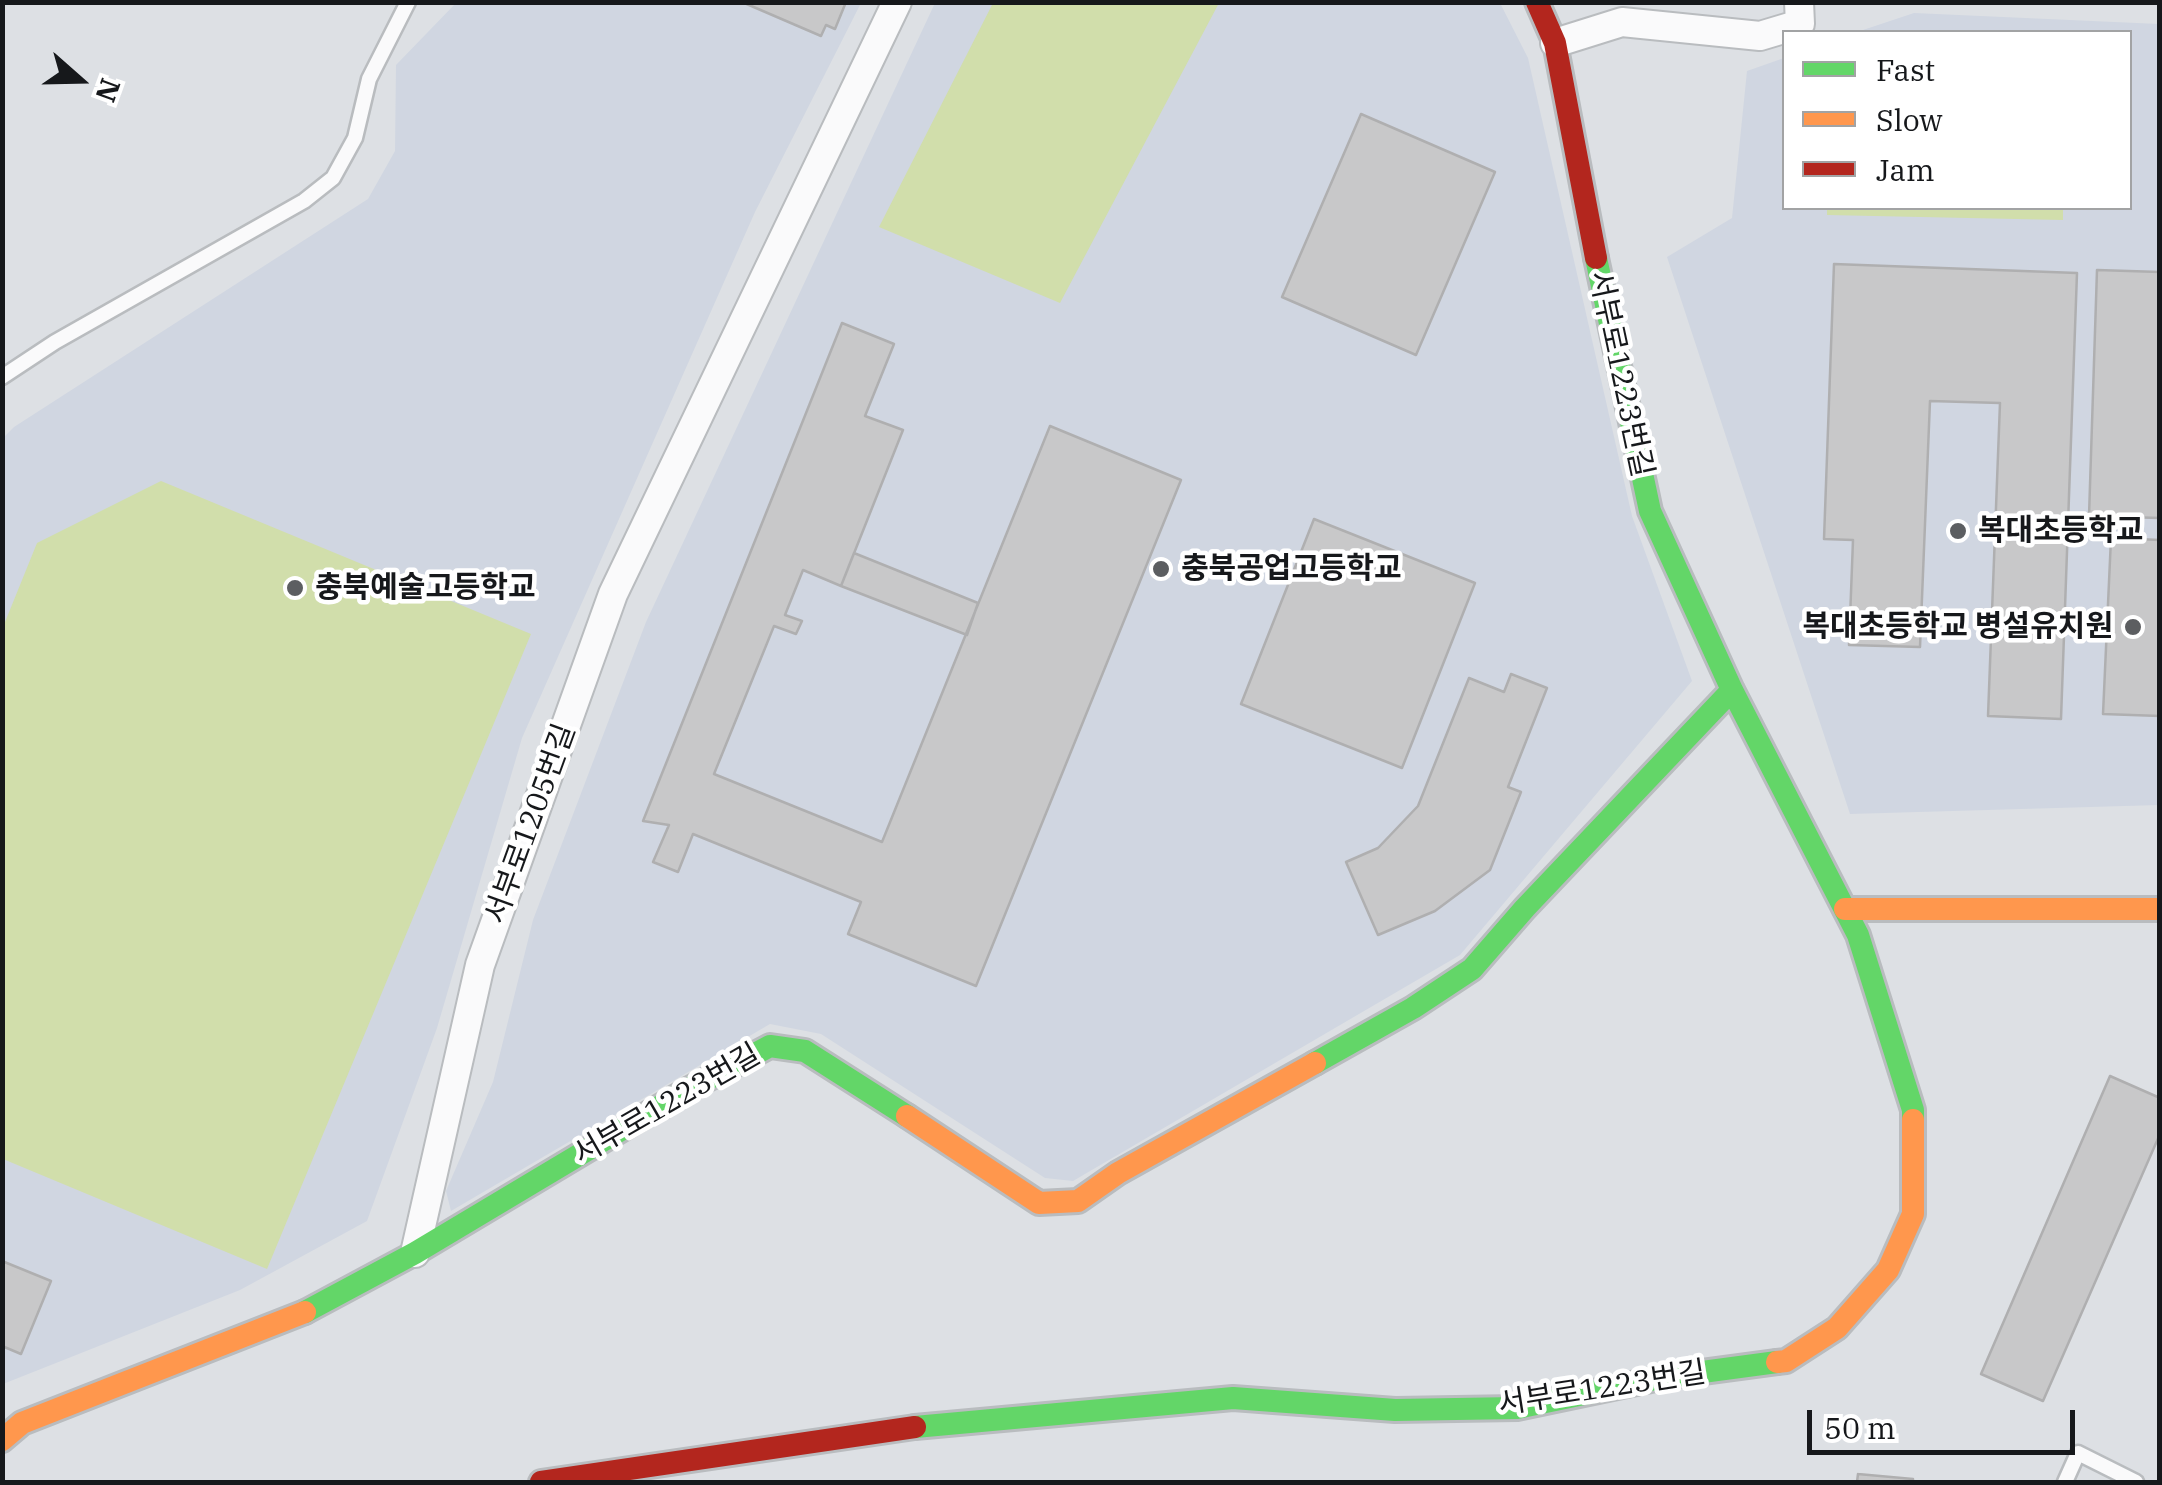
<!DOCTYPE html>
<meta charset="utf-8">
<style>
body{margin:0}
#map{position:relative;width:2162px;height:1485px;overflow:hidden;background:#dde0e4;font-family:"IBM Plex Serif",serif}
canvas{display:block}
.frame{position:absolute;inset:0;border:5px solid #16181b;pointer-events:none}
.legend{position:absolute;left:1782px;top:30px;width:350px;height:180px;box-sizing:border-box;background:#fff;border:2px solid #a2a3a4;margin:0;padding:12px 18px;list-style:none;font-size:30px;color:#16181b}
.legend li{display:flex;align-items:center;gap:20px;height:50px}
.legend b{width:50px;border:2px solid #a2a3a4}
.north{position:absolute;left:30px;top:30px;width:100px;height:100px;-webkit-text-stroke:8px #fff;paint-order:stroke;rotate:110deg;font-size:28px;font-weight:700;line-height:40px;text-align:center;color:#16181b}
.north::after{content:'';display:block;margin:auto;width:35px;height:45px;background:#16181b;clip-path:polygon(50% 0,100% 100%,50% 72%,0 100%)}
.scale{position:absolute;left:1807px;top:1410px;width:268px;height:45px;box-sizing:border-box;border:5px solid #16181b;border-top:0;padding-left:12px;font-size:30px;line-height:35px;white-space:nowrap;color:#16181b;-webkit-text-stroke:8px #fff;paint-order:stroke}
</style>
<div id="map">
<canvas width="2162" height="1485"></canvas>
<div class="frame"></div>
<ul class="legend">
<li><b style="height:12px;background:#63d668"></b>Fast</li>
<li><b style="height:12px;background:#ff974d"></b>Slow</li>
<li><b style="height:12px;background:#b3261e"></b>Jam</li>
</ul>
<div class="north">N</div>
<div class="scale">50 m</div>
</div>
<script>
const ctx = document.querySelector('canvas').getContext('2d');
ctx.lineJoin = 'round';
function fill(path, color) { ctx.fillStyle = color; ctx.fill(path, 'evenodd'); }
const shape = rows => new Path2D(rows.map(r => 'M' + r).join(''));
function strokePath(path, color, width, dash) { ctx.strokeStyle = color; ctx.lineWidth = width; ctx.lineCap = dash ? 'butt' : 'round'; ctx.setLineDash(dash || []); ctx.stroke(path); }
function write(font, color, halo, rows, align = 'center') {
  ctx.font = font + ' "IBM Plex Serif","Noto Sans KR",serif'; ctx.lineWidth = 9; ctx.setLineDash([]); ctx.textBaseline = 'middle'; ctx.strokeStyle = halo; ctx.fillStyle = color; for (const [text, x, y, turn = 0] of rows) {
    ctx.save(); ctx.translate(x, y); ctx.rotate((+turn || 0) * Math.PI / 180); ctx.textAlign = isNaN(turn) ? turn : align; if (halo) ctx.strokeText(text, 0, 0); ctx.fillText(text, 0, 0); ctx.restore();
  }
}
fill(shape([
 [456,3,861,3,755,212,522,738,437,1028,367,1221,240,1290,3,1384,3,438,14,427,368,199,395,151,396,65],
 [935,3,1500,3,1528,58,1632,516,1692,681,1460,955,1073,1181,1045,1178,821,1034,770,1024,451,1211,446,1191,493,1082,533,920,646,622],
 [1914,13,2159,24,2159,805,1850,814,1667,257,1732,218,1747,71,1784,58,1784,208,2130,208,2130,32,1857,32]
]), '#d0d6e1');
fill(shape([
 [993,3,1219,3,1060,303,879,227],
 [1827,208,2063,208,2063,220,1827,215],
 [161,481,531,634,267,1269,3,1159,3,627,37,543]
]), '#d1deab');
const building = shape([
 [742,2,846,2,835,29,826,25,821,36,742,2],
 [1361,114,1495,172,1416,355,1282,297,1361,114],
 [1834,264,2077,273,2061,719,1988,716,2000,403,1930,401,1920,647,1849,645,1853,540,1824,539,1834,264],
 [2097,270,2160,272,2160,518,2089,516,2097,270],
 [842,323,894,344,865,416,903,430,841,586,803,570,785,615,802,621,796,634,774,626,714,774,882,842,1050,426,1181,480,976,986,848,934,861,902,693,834,678,872,653,862,669,825,643,821,842,323],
 [1314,519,1475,583,1402,768,1241,704,1314,519],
 [2111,538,2160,540,2160,716,2103,714,2111,538],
 [854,553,978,603,967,635,841,586,854,553],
 [1511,674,1547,688,1508,787,1521,792,1490,870,1435,911,1378,935,1346,862,1378,848,1418,806,1469,678,1504,692,1511,674],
 [2110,1076,2160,1098,2160,1134,2043,1401,1981,1374,2110,1076],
 [2,1261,51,1281,21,1354,2,1346,2,1261],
 [1858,1474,1913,1479,1913,1482,1857,1482,1858,1474]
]);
fill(building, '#c8c8c9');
strokePath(building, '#afafb0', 2.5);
const lane = shape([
 [2,377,55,342,304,201,333,178,355,138,369,79,408,2],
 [2065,1482,2078,1453,2136,1482]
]);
const street = shape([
 [1555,43,1622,22,1760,36,1800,24,1799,2],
 [415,1253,480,965,613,594,897,2]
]);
const fast = shape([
 [1596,258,1650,511,1732,690,1858,935,1913,1110,1913,1120],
 [1315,1063,1413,1008,1472,969,1525,908,1732,690],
 [305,1312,415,1253,691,1088,770,1046,805,1051,907,1116],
 [915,1427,1233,1398,1395,1410,1517,1408,1665,1377,1777,1362]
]);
const slow = shape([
 [1845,909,2160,909],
 [907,1116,1039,1203,1078,1201,1118,1173,1315,1063],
 [1777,1362,1786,1361,1837,1328,1888,1270,1913,1214,1913,1120],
 [2,1440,22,1423,305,1312]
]);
const jam = shape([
 [1537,2,1555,43,1596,258],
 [541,1482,915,1427]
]);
strokePath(lane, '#b9bcbf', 19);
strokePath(street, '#b9bcbf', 32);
strokePath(fast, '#b9bcbf', 28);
strokePath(slow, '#b9bcbf', 28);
strokePath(jam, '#b9bcbf', 28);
strokePath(lane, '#fafafb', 14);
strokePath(street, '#fafafb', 28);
strokePath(fast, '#63d668', 22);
strokePath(slow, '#ff974d', 22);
strokePath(jam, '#b3261e', 22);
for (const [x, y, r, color] of [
 [1958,531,10,"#5c5e61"],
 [1161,569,10,"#5c5e61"],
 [295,588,10,"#5c5e61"],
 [2133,627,10,"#5c5e61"]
]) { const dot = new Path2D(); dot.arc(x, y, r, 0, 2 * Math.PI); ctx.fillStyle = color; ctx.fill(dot); strokePath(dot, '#fff', 4); }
write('30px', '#16181b', '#fff', [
 ["서부로1223번길",1620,374,78],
 ["서부로1205번길",531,824,-70],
 ["서부로1223번길",667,1105,-30],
 ["서부로1223번길",1602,1389,-9]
]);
write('bold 30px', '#16181b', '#fff', [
 ["복대초등학교",1978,531],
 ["충북공업고등학교",1181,569],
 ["충북예술고등학교",315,588],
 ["복대초등학교 병설유치원",2113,627,"right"]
], 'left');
</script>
